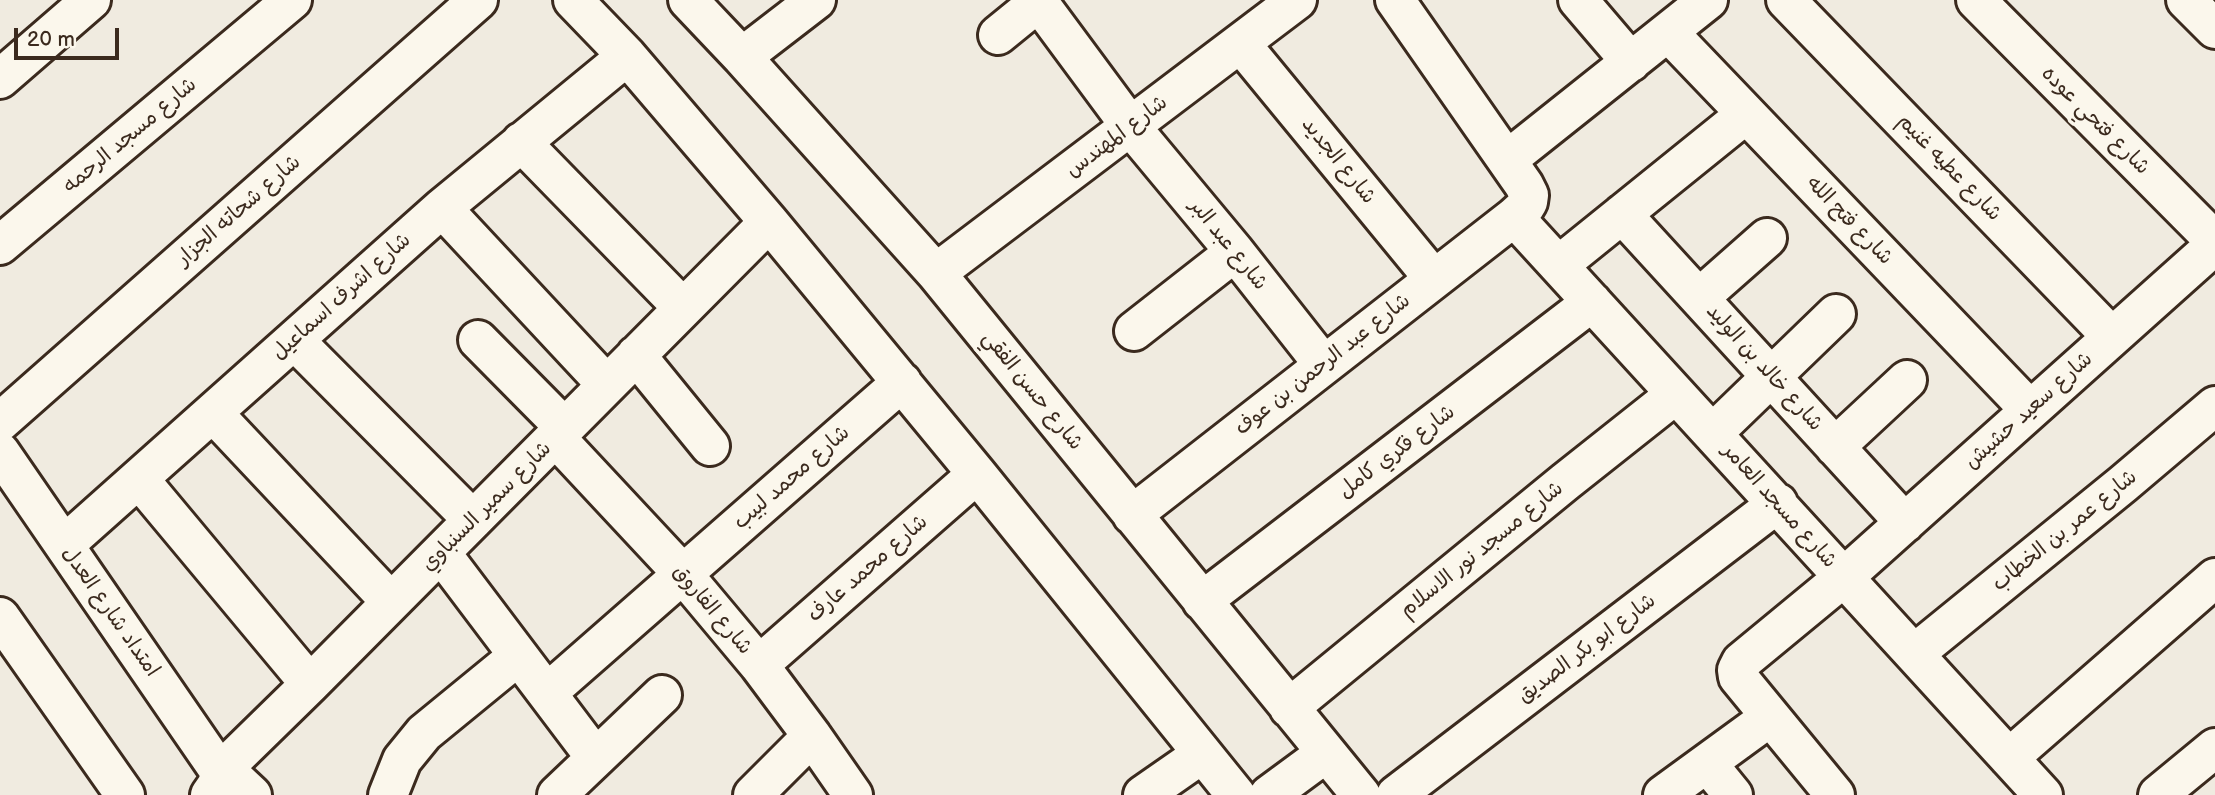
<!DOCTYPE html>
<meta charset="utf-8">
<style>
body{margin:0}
#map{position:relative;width:2215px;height:795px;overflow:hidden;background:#f0ebe0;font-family:"Balsamiq Sans",sans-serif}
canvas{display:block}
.scale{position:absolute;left:14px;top:28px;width:105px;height:32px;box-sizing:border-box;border:4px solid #3b2a1e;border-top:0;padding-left:9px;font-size:21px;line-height:24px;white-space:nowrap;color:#3b2a1e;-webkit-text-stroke:5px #fbf7ec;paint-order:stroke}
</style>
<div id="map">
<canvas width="2215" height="795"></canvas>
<div class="scale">20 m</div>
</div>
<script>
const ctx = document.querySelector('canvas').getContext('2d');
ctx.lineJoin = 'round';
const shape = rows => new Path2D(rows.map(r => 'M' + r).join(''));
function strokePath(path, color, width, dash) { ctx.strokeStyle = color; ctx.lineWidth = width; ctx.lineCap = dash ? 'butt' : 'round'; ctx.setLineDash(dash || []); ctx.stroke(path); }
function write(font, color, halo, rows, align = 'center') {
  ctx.font = font + ' "Balsamiq Sans","Playpen Sans Arabic",sans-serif'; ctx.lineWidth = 7; ctx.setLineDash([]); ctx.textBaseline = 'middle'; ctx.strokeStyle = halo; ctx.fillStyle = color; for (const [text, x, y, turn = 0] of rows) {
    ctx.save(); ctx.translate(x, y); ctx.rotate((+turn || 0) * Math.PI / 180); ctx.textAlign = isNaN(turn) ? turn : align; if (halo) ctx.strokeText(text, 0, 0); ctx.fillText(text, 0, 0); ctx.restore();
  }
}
const minor = shape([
 [573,0,627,56,769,222,977,474,1236,795],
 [688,0,742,57,936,273,1361,795],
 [1037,0,1131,127,1235,252,1323,364],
 [1578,0,1631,62],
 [1786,0,2112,337],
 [1976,0,2215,241],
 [2186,0,2215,29],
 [1668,32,2030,410],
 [998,35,1041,0],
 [1241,44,1434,279],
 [742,57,816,0],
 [0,79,91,0],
 [521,142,683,308],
 [1507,160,1708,0],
 [442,208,607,385],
 [1622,214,1905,523],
 [1514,217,2043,795],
 [0,245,292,0],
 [1559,265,1746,114],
 [936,273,1297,0],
 [1699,298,1767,238],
 [1134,331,1235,252],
 [294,340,473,520],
 [478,340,565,428],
 [636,355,710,446],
 [213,413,391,602],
 [0,422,478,0],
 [1713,433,1836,314],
 [556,438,682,573,759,665,812,736,853,795],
 [1835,447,1907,380],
 [0,452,220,772,236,780,252,795],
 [139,479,310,684],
 [1132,515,1514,217,1525,207,1528,202,1529,195,1524,185,1395,0],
 [64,545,442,208,627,56],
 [441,553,595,757],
 [1202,601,1592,302],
 [0,617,125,795],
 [1914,654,2123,484,2215,406],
 [759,665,977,474],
 [547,693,902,382],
 [1289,708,1565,482,1676,394],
 [2009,758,2215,578],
 [1707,763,1733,795],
 [210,795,217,785,220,772,310,684,769,222],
 [388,795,402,760,424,733,518,656],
 [557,795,662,695],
 [753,795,812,736],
 [1143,795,1202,754],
 [1269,795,1326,753],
 [1396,795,1778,503],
 [1663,795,1770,717],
 [1835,795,1738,677,1737,670,1741,662,1844,577,2215,245],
 [2158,795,2215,748]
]);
strokePath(minor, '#3b2a1e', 44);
strokePath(minor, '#fbf7ec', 38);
write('21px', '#3b2a1e', '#fbf7ec', [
 ["شارع فتحي عوده",2095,121,45],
 ["شارع مسجد الرحمه",130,136,-40],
 ["شارع المهندس",1117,137,-37],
 ["شارع الجديد",1338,161,51],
 ["شارع عطيه غنيم",1949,168,46],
 ["شارع شحاته الجزار",239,211,-41],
 ["شارع فتح الله",1849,221,46],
 ["شارع عبد البر",1228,245,51],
 ["شارع اشرف اسماعيل",342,297,-42],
 ["شارع عبد الرحمن بن عوف",1323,365,-38],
 ["شارع خالد بن الوليد",1764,368,48],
 ["شارع حسن الفقي",1032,391,51],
 ["شارع سعيد حشيش",2029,411,-42],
 ["شارع فكري كامل",1397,452,-37],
 ["شارع محمد لبيب",792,478,-41],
 ["شارع مسجد العامر",1779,506,48],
 ["شارع سمير السنباوي",487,507,-45],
 ["شارع عمر بن الخطاب",2065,531,-39],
 ["شارع مسجد نور الاسلام",1482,550,-39],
 ["شارع محمد عارف",868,569,-41],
 ["شارع الفاروق",712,610,50],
 ["امتداد شارع العدل",110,612,55],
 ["شارع ابو بكر الصديق",1587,649,-37]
]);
</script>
